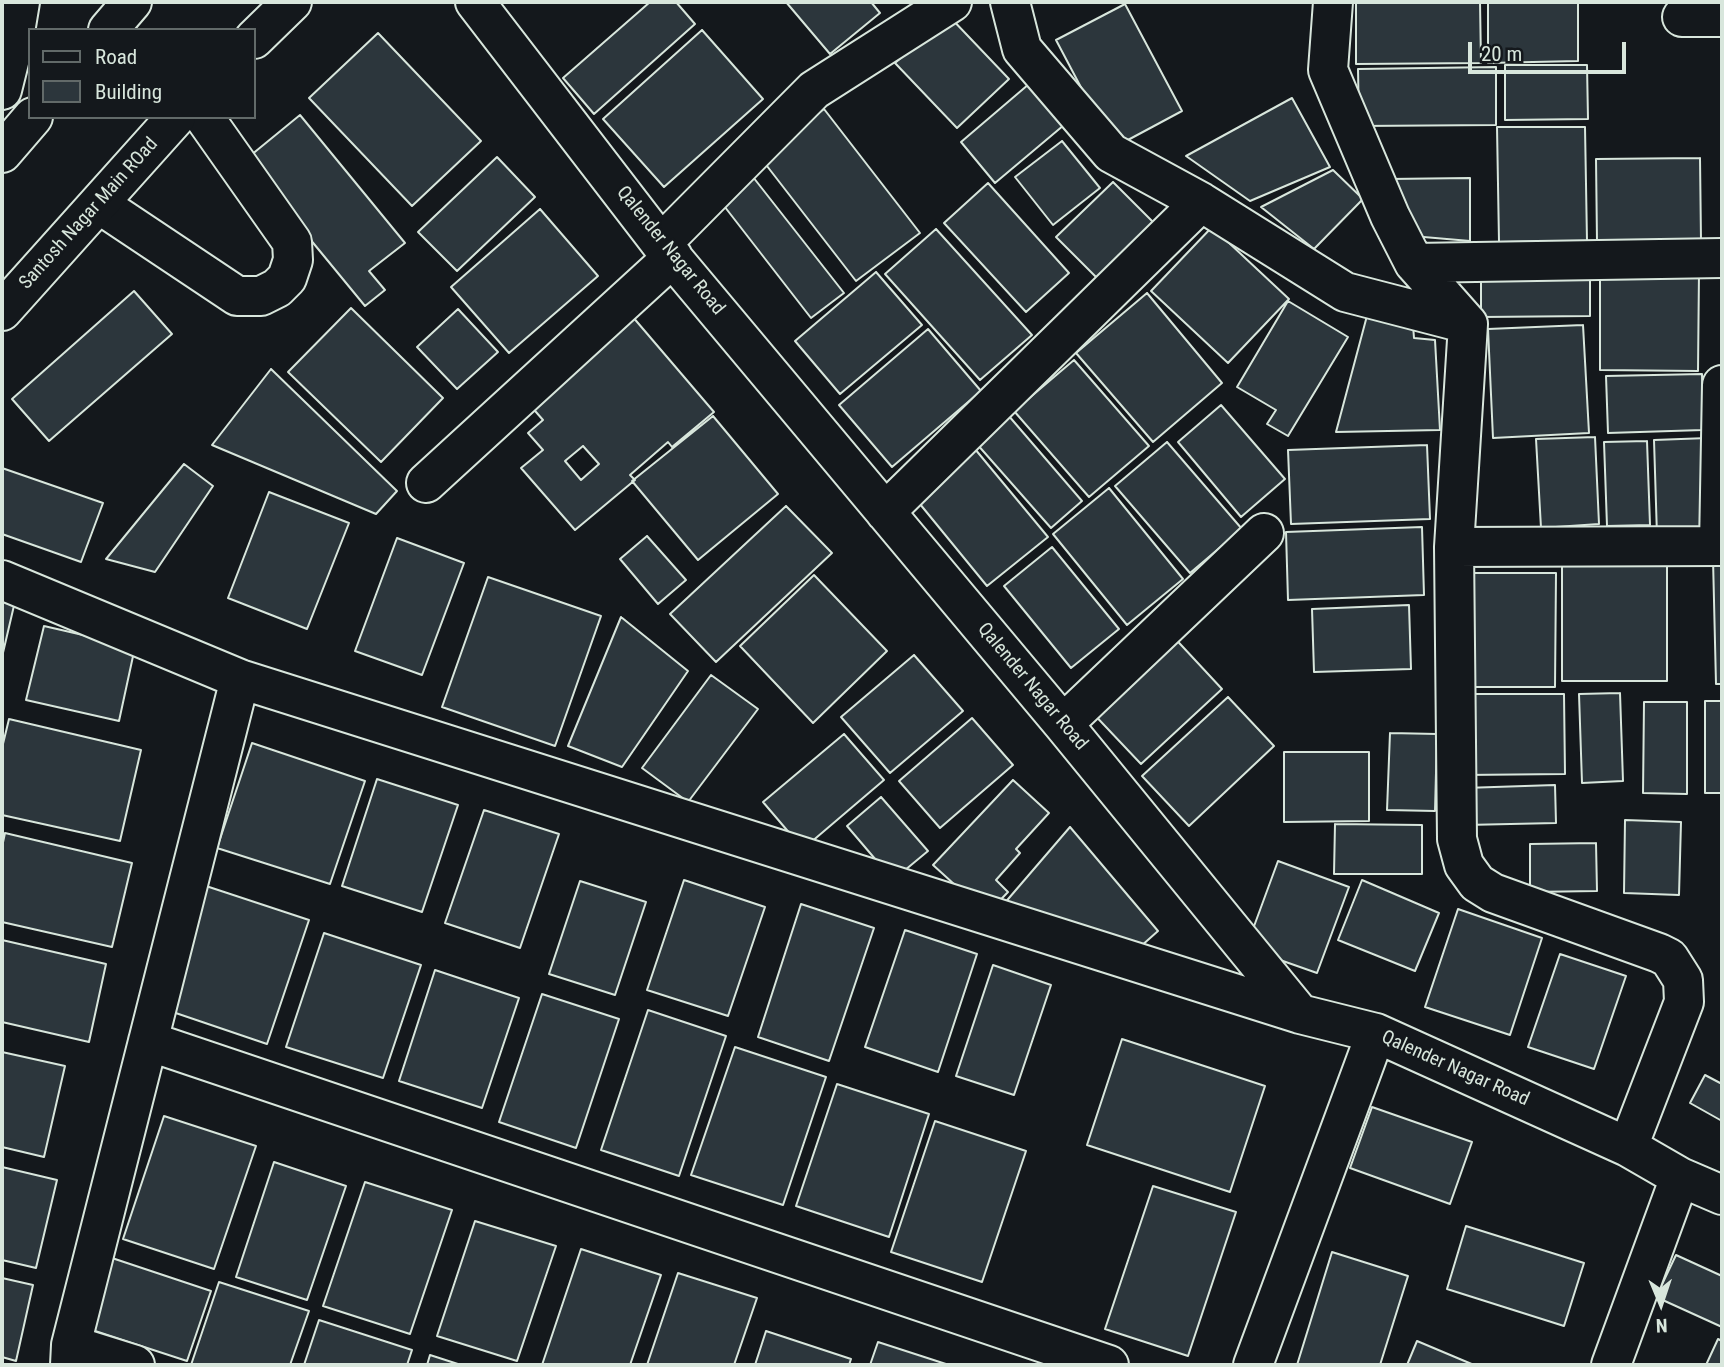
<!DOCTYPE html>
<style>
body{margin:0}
#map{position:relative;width:1724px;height:1367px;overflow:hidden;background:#14181c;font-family:"Roboto Condensed",sans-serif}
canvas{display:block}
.frame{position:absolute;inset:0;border:4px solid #d8e6dc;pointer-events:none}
.legend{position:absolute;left:28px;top:28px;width:228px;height:91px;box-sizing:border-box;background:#14181c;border:2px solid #626a69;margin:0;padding:9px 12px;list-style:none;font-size:21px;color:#d8e6dc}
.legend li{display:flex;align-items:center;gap:14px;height:35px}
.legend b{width:35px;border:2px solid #626a69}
.north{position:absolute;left:1626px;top:1269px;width:70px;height:70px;-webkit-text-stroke:5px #14181c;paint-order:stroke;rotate:178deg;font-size:19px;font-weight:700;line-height:28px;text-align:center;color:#d8e6dc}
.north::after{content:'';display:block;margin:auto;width:24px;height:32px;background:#d8e6dc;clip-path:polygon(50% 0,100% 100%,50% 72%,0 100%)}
.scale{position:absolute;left:1468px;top:42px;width:158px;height:32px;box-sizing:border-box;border:4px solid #d8e6dc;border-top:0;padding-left:9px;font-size:21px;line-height:24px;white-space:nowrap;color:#d8e6dc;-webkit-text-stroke:5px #14181c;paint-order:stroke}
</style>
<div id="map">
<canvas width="1724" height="1367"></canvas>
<div class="frame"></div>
<ul class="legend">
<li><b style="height:9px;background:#14181c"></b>Road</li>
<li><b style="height:19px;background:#2c363c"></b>Building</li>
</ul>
<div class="north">N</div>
<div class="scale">20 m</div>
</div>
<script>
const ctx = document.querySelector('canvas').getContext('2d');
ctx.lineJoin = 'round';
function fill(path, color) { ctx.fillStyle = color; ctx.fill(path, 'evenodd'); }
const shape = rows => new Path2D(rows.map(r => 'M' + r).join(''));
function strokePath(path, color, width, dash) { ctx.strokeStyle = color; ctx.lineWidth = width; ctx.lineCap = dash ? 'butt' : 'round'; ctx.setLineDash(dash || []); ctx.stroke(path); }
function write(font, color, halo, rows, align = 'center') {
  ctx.font = font + ' "Roboto Condensed",sans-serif'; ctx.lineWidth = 5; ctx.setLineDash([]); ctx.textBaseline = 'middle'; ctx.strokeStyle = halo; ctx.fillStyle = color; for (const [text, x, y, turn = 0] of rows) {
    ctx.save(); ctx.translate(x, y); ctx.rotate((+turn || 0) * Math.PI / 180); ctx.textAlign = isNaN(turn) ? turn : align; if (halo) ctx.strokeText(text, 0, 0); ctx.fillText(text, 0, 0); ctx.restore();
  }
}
const building = shape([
 [650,2,676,2,695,24,594,114,563,78,650,2],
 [786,2,871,2,880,13,830,54,786,2],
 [1356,2,1480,2,1481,63,1356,64,1356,2],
 [1488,2,1578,2,1578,61,1488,63,1488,2],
 [1125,4,1182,111,1113,148,1056,40,1125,4],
 [948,15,1009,79,957,128,895,63,948,15],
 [702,30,763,99,664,187,603,119,702,30],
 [378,33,481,141,412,206,309,98,378,33],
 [1505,65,1587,65,1588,119,1505,120,1505,65],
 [1496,67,1496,125,1359,126,1358,69,1496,67],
 [1029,84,1064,125,995,183,961,142,1029,84],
 [1292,98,1330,167,1250,201,1186,156,1292,98],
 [824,109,920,233,856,281,760,157,824,109],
 [300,115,405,243,369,271,385,290,365,306,245,160,300,115],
 [1497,127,1585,127,1587,241,1499,242,1497,127],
 [1062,141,1100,188,1053,225,1015,177,1062,141],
 [497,157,535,197,457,271,418,232,497,157],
 [1700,158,1701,241,1597,242,1596,159,1700,158],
 [1333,170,1363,199,1314,249,1261,207,1333,170],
 [753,177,844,293,811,318,721,202,753,177],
 [1470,178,1470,241,1412,236,1388,179,1470,178],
 [1113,182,1160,229,1103,284,1056,237,1113,182],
 [988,183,1069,273,1026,312,944,223,988,183],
 [540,209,598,276,509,353,451,287,540,209],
 [1212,227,1289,299,1228,363,1151,291,1212,227],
 [936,229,1032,335,980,380,885,274,936,229],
 [1590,270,1590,316,1481,317,1481,271,1590,270],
 [1600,270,1699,271,1698,371,1600,370,1600,270],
 [876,272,922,325,840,394,795,341,876,272],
 [134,291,172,334,49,441,12,399,134,291],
 [1147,293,1222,383,1153,442,1076,353,1147,293],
 [1288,301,1348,337,1288,436,1267,424,1276,410,1237,387,1288,301],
 [351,308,443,398,381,462,288,372,351,308],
 [458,309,498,352,457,389,417,347,458,309],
 [1368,312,1412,312,1414,338,1435,340,1440,430,1336,432,1368,312],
 [632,316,714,412,672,447,668,442,630,475,635,480,575,530,521,468,543,450,528,433,543,420,529,404,632,316],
 [583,446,599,464,581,480,565,461,583,446],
 [1583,325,1589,433,1493,438,1488,329,1583,325],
 [928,329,981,391,892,467,839,405,928,329],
 [1074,360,1149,446,1089,497,1014,411,1074,360],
 [271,369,397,491,376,514,212,445,271,369],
 [1702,374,1703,430,1608,433,1606,376,1702,374],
 [1221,405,1285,479,1241,517,1178,442,1221,405],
 [1008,415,1082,501,1051,528,976,443,1008,415],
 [713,416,778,494,698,560,632,481,713,416],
 [1595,437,1599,524,1541,528,1536,439,1595,437],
 [1708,438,1711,534,1657,536,1654,440,1708,438],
 [1647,441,1650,525,1607,526,1604,442,1647,441],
 [1167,442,1242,529,1190,573,1115,486,1167,442],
 [1427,445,1430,519,1291,524,1288,450,1427,445],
 [975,449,1048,537,987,586,915,498,975,449],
 [184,464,213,486,155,572,106,559,184,464],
 [2,468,103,503,81,562,2,534,2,468],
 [1109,488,1183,579,1127,625,1053,534,1109,488],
 [269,492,349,523,307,629,228,598,269,492],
 [786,506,832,553,716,662,670,614,786,506],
 [1422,527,1424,595,1288,600,1286,532,1422,527],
 [647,536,686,580,658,604,620,559,647,536],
 [397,538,464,563,422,675,355,651,397,538],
 [1052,547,1119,629,1071,668,1004,586,1052,547],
 [1713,559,1722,559,1722,684,1716,684,1713,559],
 [1562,565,1667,565,1667,681,1562,681,1562,565],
 [1469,573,1556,573,1555,687,1467,687,1469,573],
 [814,575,887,651,813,723,740,646,814,575],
 [488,577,601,616,555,746,442,707,488,577],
 [2,593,16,597,2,657,2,593],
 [1409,605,1411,669,1314,672,1312,609,1409,605],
 [621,617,688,671,622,767,568,746,621,617],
 [44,626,135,647,119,721,26,700,44,626],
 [1169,632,1222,689,1141,764,1088,708,1169,632],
 [914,655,963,711,890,773,841,717,914,655],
 [711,675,758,709,688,802,642,768,711,675],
 [1620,693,1623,781,1582,783,1579,694,1620,693],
 [1463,694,1564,694,1565,774,1463,775,1463,694],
 [1228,697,1274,746,1189,826,1142,776,1228,697],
 [1705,701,1722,701,1722,793,1705,793,1705,701],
 [1644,702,1687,702,1687,794,1643,793,1644,702],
 [972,718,1013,765,940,828,899,781,972,718],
 [9,719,141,750,120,841,2,815,2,748,9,719],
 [1390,733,1437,734,1435,811,1387,810,1390,733],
 [844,734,884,780,803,849,763,802,844,734],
 [252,743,365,781,330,884,217,848,252,743],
 [1284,752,1369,752,1369,821,1284,822,1284,752],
 [377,779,458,805,422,912,342,886,377,779],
 [1013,780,1049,813,1016,849,1020,853,996,880,1008,892,987,914,933,865,1013,780],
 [1555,785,1556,823,1465,825,1464,788,1555,785],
 [881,797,928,851,893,880,847,826,881,797],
 [484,810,559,834,520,948,445,923,484,810],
 [1625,820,1681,822,1679,895,1624,893,1625,820],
 [1335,824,1422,825,1422,874,1334,874,1335,824],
 [1070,827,1158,931,1131,955,1003,905,1070,827],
 [5,833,132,863,112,947,2,922,2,847,5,833],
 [1596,843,1597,891,1530,892,1530,844,1596,843],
 [1278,861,1349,887,1317,973,1246,948,1278,861],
 [684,880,765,907,728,1016,647,990,684,880],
 [1362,880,1439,913,1415,971,1338,940,1362,880],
 [580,881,646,902,615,995,549,974,580,881],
 [203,885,309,920,267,1044,161,1008,203,885],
 [801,904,874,928,829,1061,758,1037,801,904],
 [1458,909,1542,938,1510,1035,1425,1007,1458,909],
 [905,930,977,954,938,1072,865,1047,905,930],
 [324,933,421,965,383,1078,286,1047,324,933],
 [2,940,106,964,89,1042,2,1022,2,940],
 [1560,954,1626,976,1594,1069,1528,1047,1560,954],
 [993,965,1051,985,1014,1095,956,1076,993,965],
 [435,970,519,998,482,1108,399,1081,435,970],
 [542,994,619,1019,576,1148,499,1122,542,994],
 [648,1010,726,1036,679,1176,601,1150,648,1010],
 [1122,1039,1265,1086,1230,1192,1087,1145,1122,1039],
 [735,1047,826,1077,783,1205,691,1175,735,1047],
 [2,1052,65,1066,44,1157,2,1147,2,1052],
 [1705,1075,1722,1084,1722,1121,1690,1103,1705,1075],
 [837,1084,929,1114,889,1237,796,1206,837,1084],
 [1372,1107,1472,1142,1450,1204,1350,1168,1372,1107],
 [164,1116,256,1146,214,1269,123,1239,164,1116],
 [935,1121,1026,1151,982,1282,891,1252,935,1121],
 [274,1162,346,1186,307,1300,236,1277,274,1162],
 [2,1167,57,1180,36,1268,2,1260,2,1167],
 [365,1182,452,1210,410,1334,323,1306,365,1182],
 [1153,1186,1236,1212,1188,1356,1105,1329,1153,1186],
 [475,1221,556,1246,517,1361,437,1336,475,1221],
 [1466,1226,1584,1263,1564,1326,1447,1289,1466,1226],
 [581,1249,661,1275,630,1365,542,1365,581,1249],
 [1332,1252,1408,1276,1380,1365,1297,1365,1332,1252],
 [1676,1255,1722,1276,1722,1327,1656,1297,1676,1255],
 [112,1258,211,1291,187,1361,89,1329,112,1258],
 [678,1273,757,1298,734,1365,647,1365,678,1273],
 [2,1278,33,1285,16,1361,2,1357,2,1278],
 [219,1282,309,1311,290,1365,191,1365,219,1282],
 [319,1320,412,1350,407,1365,304,1365,319,1320],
 [766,1331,851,1359,849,1365,755,1365,766,1331],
 [1718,1339,1722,1341,1722,1365,1706,1365,1718,1339],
 [1417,1341,1474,1365,1407,1365,1417,1341],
 [878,1342,949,1365,870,1365,878,1342],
 [430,1355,461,1365,427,1365,430,1355]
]);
fill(building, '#2c363c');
strokePath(building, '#d8e6dc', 2);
const minor = shape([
 [475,2,661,244,1063,724,1300,1014],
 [1010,2,1022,49,1111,153,1201,202,1345,292,1468,324],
 [1333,2,1328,70,1390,216,1414,263,1468,324,1454,547],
 [1682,17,1722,17],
 [99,204,237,296,261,296,277,288,287,278,293,260,292,242,204,117],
 [661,244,814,90,952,2],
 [1414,263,1722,258],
 [426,483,673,257],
 [885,512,1201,202],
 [1719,546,1722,385],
 [2,580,240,679,1300,1014,1376,1033,1628,1147,1680,1177,1722,1195],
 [1063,724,1264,533],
 [148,1041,1109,1365],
 [1628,1147,1684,1002,1683,980,1669,958,1659,953,1493,893,1477,883,1464,865,1457,839,1454,547,1722,546],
 [71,1345,135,1365],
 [70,1365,71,1345,240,679],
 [1253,1365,1376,1033],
 [1611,1365,1680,1177]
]);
const major = shape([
 [108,30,132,2],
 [254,39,292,2],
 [2,90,12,50,20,2],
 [2,153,33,117],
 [2,311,176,117]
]);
strokePath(minor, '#d8e6dc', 42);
strokePath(major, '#d8e6dc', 42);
strokePath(minor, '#14181c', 38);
strokePath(major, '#14181c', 38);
write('19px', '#d8e6dc', '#14181c', [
 ["Santosh Nagar Main ROad",89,214,-48],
 ["Qalender Nagar Road",670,251,51],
 ["Qalender Nagar Road",1032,687,50],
 ["Qalender Nagar Road",1455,1069,24]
]);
</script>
